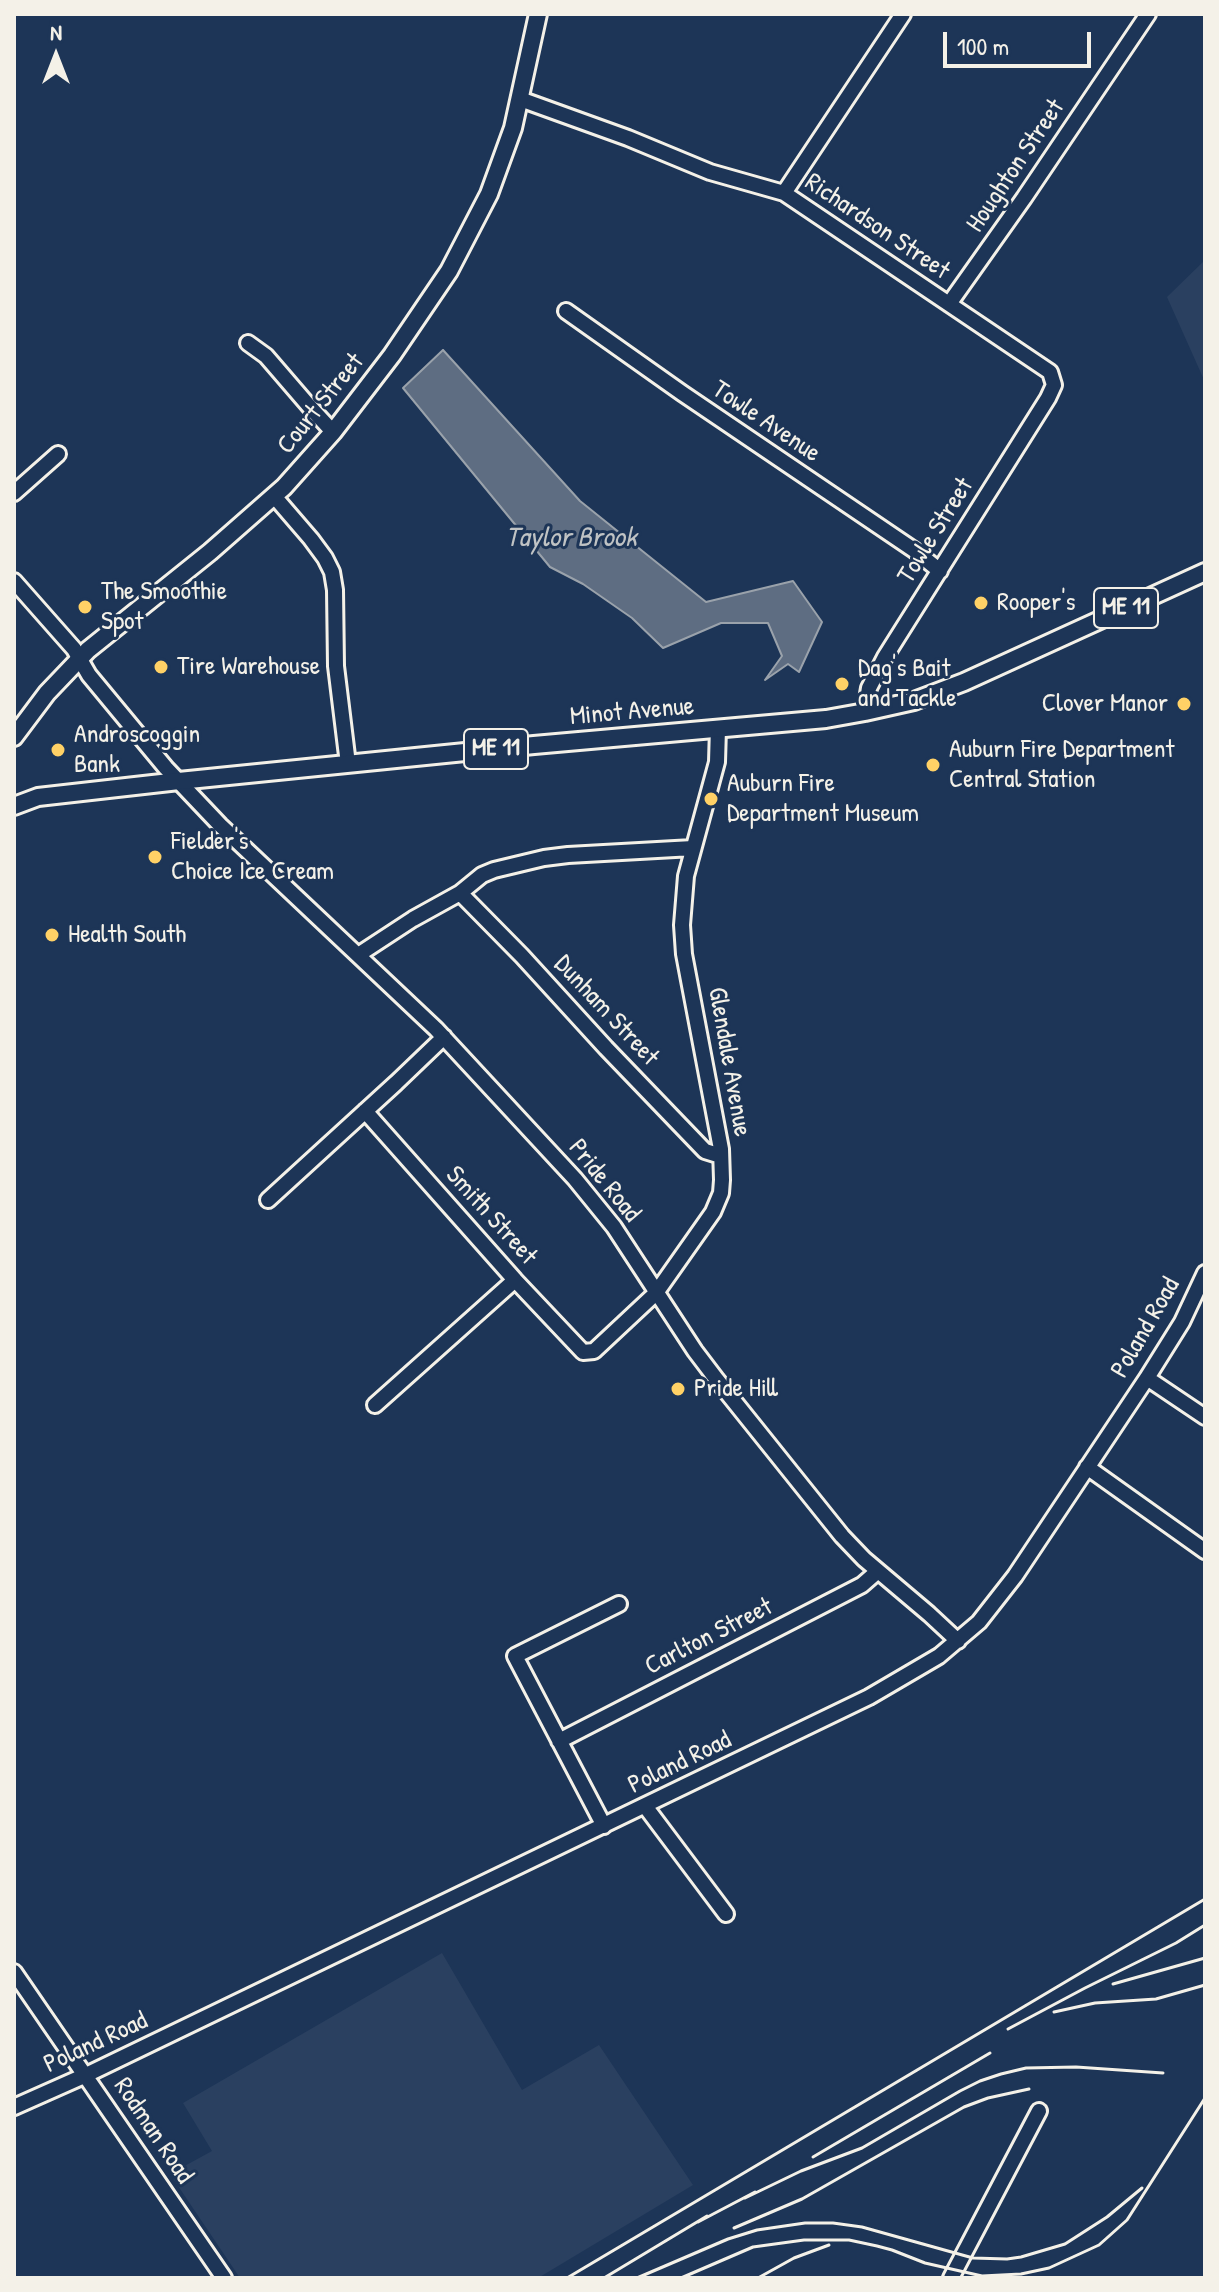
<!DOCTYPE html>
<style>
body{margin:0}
#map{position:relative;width:1219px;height:2292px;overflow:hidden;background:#1d3557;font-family:"Patrick Hand",sans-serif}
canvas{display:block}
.frame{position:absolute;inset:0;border:16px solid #f4f1e8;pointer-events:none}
.north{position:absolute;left:16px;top:16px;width:80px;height:80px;-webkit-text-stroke:6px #1d3557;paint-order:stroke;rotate:0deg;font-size:22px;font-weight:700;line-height:32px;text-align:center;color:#f4f1e8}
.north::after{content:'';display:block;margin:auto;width:28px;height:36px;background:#f4f1e8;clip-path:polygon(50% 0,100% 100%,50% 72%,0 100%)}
.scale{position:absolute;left:943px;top:32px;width:148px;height:36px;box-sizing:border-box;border:4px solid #f4f1e8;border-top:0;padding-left:10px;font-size:24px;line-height:28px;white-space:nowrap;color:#f4f1e8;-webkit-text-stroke:6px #1d3557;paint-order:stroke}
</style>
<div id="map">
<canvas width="1219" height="2292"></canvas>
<div class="frame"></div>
<div class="north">N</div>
<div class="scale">100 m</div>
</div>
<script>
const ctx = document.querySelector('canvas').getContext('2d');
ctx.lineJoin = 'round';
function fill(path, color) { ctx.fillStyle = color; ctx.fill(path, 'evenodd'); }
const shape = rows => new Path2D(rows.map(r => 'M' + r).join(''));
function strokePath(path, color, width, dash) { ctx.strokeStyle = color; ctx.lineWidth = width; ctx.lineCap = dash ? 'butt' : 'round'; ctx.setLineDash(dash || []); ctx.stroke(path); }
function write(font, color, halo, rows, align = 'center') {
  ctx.font = font + ' "Patrick Hand",sans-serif'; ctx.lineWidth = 6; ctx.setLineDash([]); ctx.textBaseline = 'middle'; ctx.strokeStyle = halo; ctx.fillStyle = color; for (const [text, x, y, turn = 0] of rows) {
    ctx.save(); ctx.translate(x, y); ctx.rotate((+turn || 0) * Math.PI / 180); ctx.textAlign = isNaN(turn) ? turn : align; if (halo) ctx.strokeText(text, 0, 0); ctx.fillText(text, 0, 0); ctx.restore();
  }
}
fill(shape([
 [1205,260,1205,382,1167,297],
 [442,1953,522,2090,599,2045,693,2185,538,2278,240,2278,170,2174,212,2151,183,2103]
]), '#2a4060');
const water = shape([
 [443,350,580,501,706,602,793,581,822,622,799,672,788,664,765,680,782,656,768,623,721,623,663,648,632,618,583,584,550,567,403,388,443,350]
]);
fill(water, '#5e6d82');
strokePath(water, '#9aa2ab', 2);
const minor = shape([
 [520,99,628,138,710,172,784,193,1050,372,1054,385,1048,398,885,657,869,688,865,712],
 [784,193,903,14],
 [949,304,1024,198,1148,14],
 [566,311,682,393,914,550,940,571],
 [248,343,266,356,309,406,333,432],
 [14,493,58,454],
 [274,496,311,539,325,558,332,572,335,590,336,666,348,764],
 [14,581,74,649,89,675,166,768,220,825,436,1029,575,1179,614,1227,695,1351,717,1380,842,1536,864,1559,929,1614,958,1641],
 [460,893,522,956,606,1048,705,1151,721,1156],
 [358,955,413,919,460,893,482,875,494,870,544,858,568,855,693,848],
 [365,1111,515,1280,583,1352,594,1351,656,1293,713,1212,721,1193,722,1180,721,1149,684,954,682,925,686,876,717,762,718,728],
 [268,1200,396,1083,444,1037],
 [1147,1378,1205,1417],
 [375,1405,515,1280],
 [1087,1467,1205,1551],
 [559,1741,862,1585,878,1571],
 [645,1806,726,1914],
 [604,1826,515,1656,619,1604],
 [14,1972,224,2278],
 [14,2107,86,2075,869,1697,939,1656,979,1622,1015,1576,1147,1378,1182,1322,1205,1273],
 [951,2278,1039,2111]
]);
const major = shape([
 [14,737,47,693,88,650,210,552,284,487,333,432,392,355,449,271,489,194,513,128,538,14],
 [14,806,38,797,179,781,534,745,826,719,865,712,914,701,964,682,1205,572]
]);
strokePath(minor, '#f4f1e8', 20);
strokePath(major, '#f4f1e8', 22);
strokePath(minor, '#1d3557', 14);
strokePath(major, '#1d3557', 16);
strokePath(shape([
 [1113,1984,1205,1958],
 [1054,2012,1095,2003,1156,1999,1205,1985],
 [1008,2029,1085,1988,1176,1943,1205,1925],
 [813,2157,990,2053],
 [745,2198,801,2171,862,2148,960,2091,980,2081,1001,2074,1026,2068,1076,2067,1163,2073],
 [698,2222,755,2192],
 [734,2228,802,2199,964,2107,988,2098,1029,2089],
 [567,2278,1205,1899],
 [604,2278,707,2216],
 [637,2278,728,2239,757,2230,805,2223,833,2223,862,2227,973,2258,1007,2259,1021,2257,1065,2244,1107,2217,1142,2188],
 [681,2278,753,2247,804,2240,849,2240,877,2246,892,2250,925,2263,982,2276,1021,2274,1049,2268,1099,2245,1127,2220,1205,2098],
 [758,2278,794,2258,829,2245]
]), '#f4f1e8', 3);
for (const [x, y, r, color] of [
 [981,603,8,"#ffd166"],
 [85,607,8,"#ffd166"],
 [161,667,8,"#ffd166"],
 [842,684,8,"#ffd166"],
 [1184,704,8,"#ffd166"],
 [58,750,8,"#ffd166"],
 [933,765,8,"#ffd166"],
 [711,799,8,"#ffd166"],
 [155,857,8,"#ffd166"],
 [52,935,8,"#ffd166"],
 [678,1389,8,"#ffd166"]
]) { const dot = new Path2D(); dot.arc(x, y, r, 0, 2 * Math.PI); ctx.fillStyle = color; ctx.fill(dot); strokePath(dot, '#1d3557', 3); }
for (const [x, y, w] of [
 [1126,608,64],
 [496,749,64]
]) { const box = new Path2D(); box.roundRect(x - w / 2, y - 20, w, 40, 6); ctx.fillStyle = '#1d3557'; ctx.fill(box); strokePath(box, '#f4f1e8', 2); }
write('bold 24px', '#f4f1e8', null, [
 ["ME 11",1126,608],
 ["ME 11",496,749]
]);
write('26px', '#f4f1e8', '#1d3557', [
 ["Houghton Street",1016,166,-56],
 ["Richardson Street",877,227,34],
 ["Court Street",321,404,-51],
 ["Towle Avenue",766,422,34],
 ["Towle Street",936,531,-58],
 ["Minot Avenue",632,712,-5],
 ["Dunham Street",606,1011,47],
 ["Glendale Avenue",729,1062,80],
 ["Pride Road",604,1181,51],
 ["Smith Street",491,1216,48],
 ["Poland Road",1146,1328,-60],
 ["Carlton Street",709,1637,-27],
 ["Poland Road",680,1763,-26],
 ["Poland Road",96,2043,-25],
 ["Rodman Road",153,2131,56]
]);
write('26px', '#f4f1e8', '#1d3557', [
 ["The Smoothie",101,592],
 ["Spot",101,622],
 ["Rooper's",997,603],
 ["Tire Warehouse",177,667],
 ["Dag's Bait",858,669],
 ["and Tackle",858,699],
 ["Clover Manor",1168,704,"right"],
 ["Androscoggin",74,735],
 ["Bank",74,765],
 ["Auburn Fire Department",949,750],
 ["Central Station",949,780],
 ["Auburn Fire",727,784],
 ["Department Museum",727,814],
 ["Fielder's",171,842],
 ["Choice Ice Cream",171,872],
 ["Health South",68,935],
 ["Pride Hill",694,1389]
], 'left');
write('italic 28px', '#c0c3c4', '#1d3557', [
 ["Taylor Brook",571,539]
]);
</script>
